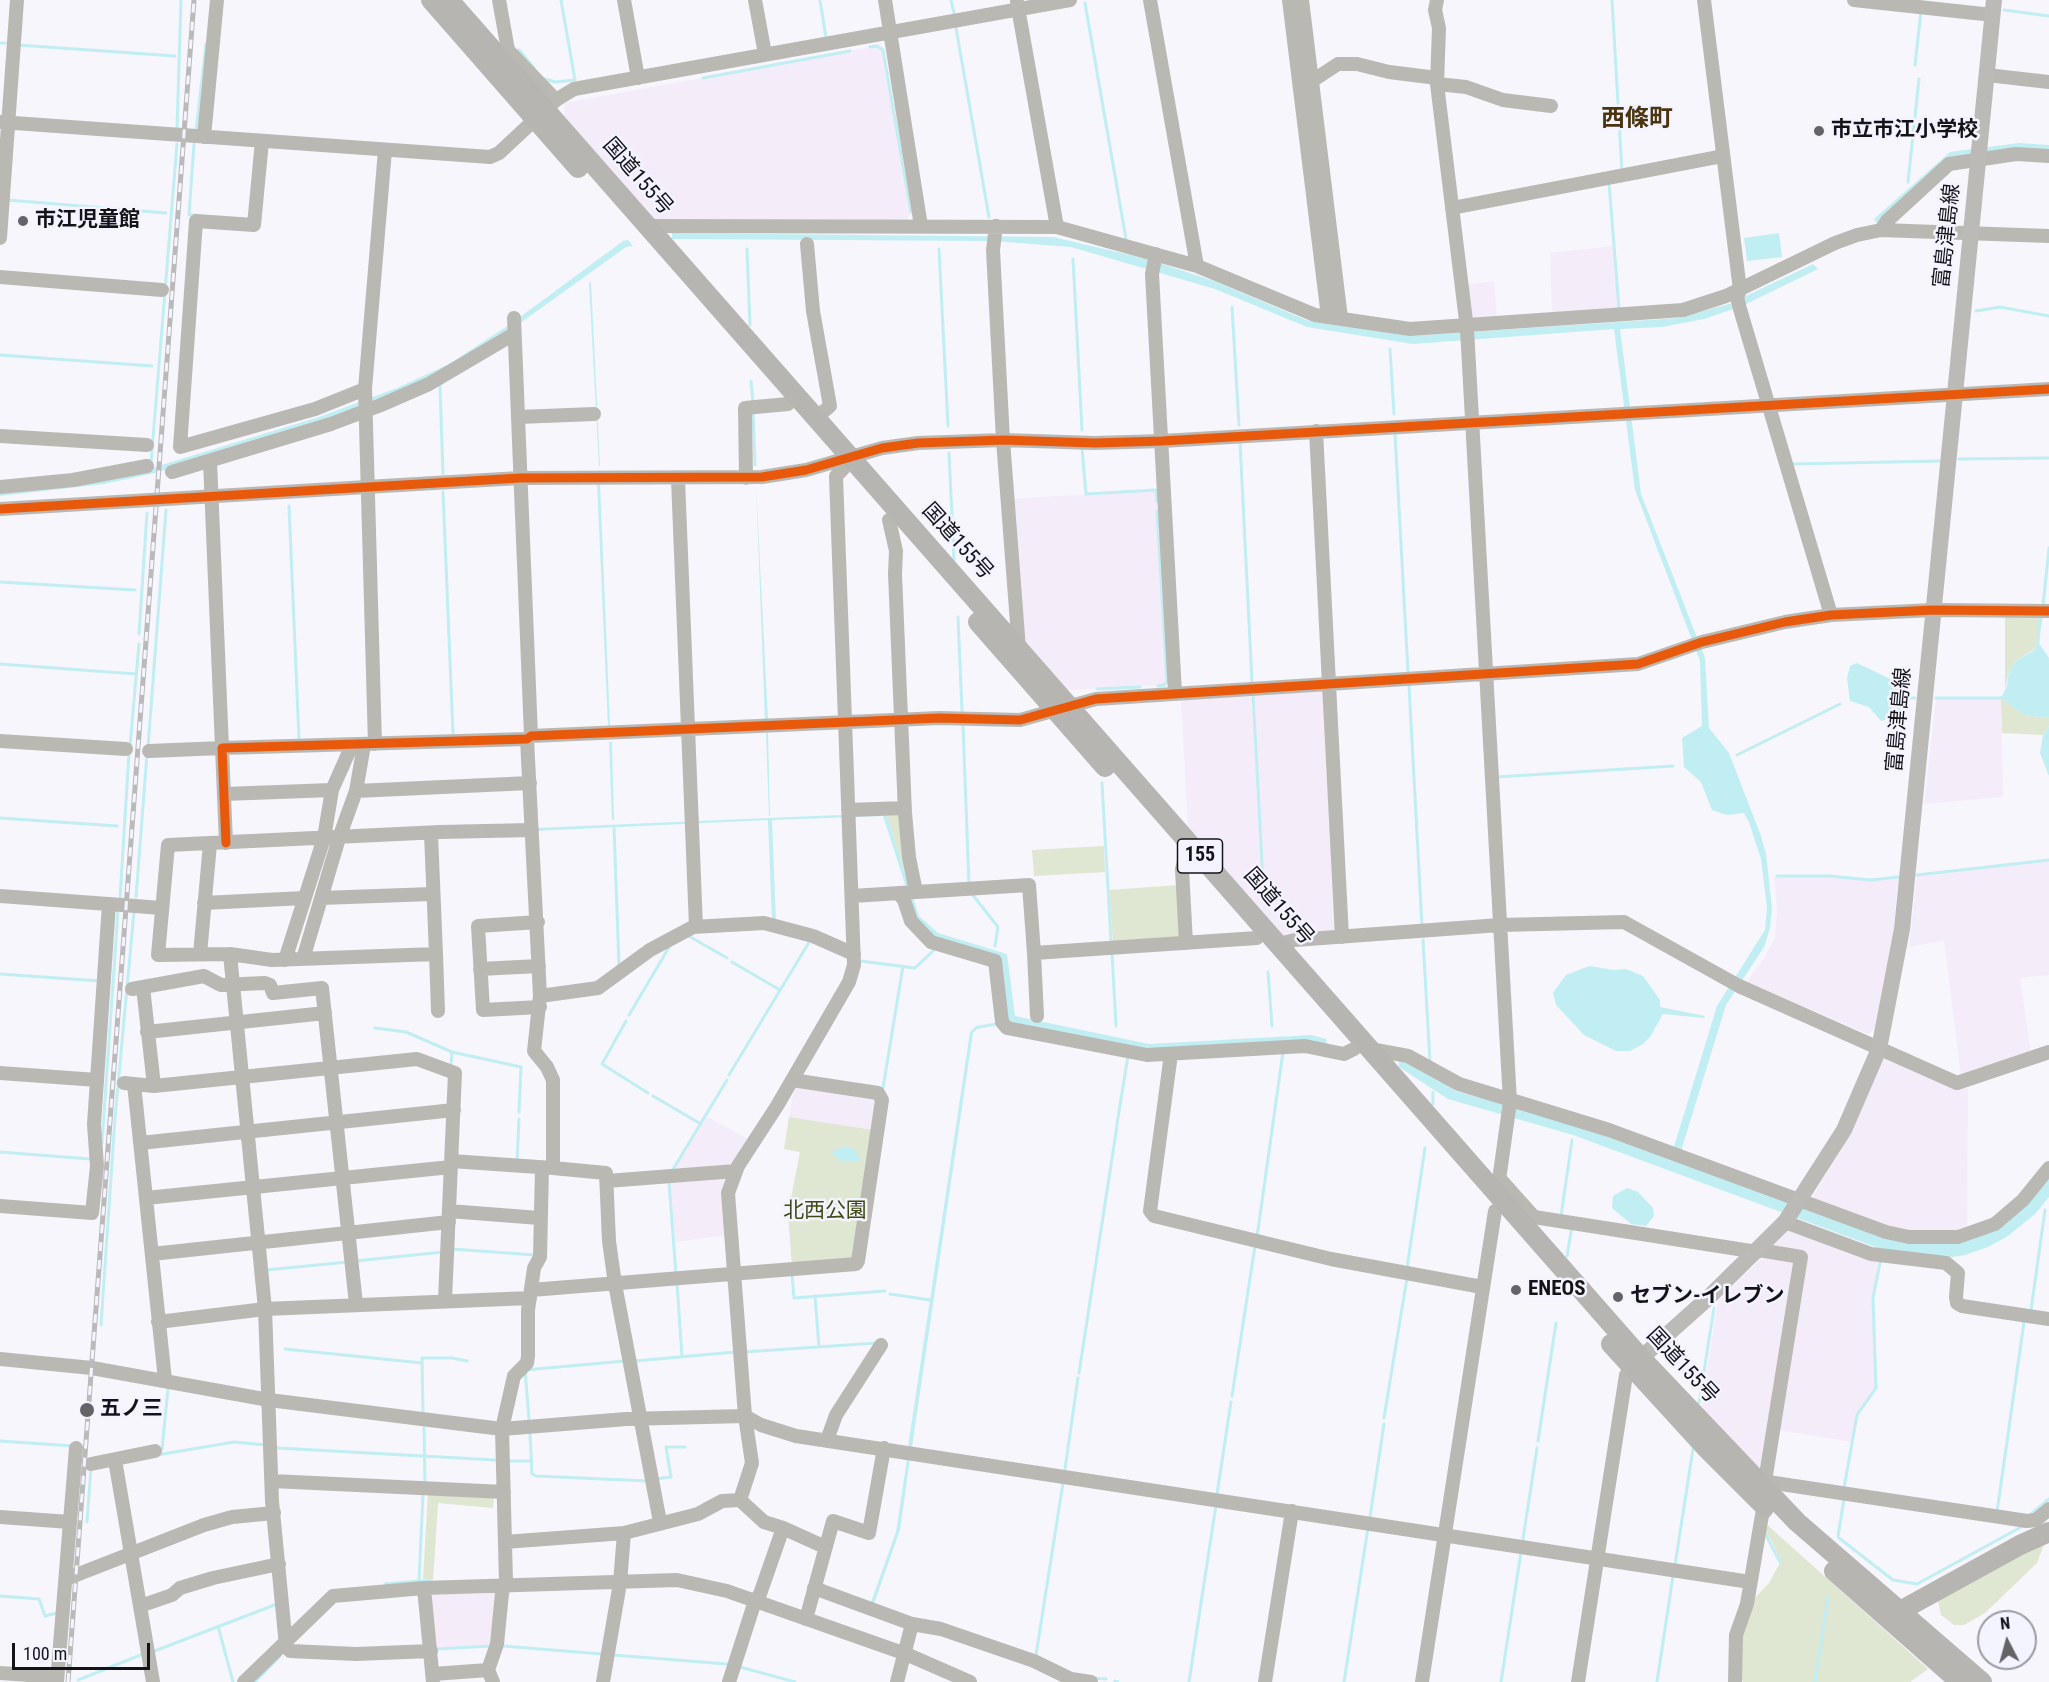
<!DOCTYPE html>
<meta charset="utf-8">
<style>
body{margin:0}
#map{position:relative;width:2049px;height:1682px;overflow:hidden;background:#f6f6fc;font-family:"Roboto Condensed",sans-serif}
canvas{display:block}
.north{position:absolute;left:1977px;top:1610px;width:60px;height:60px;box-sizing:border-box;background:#f3f4ff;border:2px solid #9a9aa3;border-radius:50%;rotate:354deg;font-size:16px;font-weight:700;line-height:24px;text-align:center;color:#141418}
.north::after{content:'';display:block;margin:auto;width:21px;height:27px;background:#636368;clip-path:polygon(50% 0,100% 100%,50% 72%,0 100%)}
.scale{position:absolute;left:12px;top:1643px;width:138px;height:27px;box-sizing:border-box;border:3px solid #141418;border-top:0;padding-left:8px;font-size:18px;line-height:21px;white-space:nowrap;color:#141418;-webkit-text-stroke:4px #f3f4ff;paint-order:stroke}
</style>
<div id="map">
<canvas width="2049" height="1682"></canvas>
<div class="north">N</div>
<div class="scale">100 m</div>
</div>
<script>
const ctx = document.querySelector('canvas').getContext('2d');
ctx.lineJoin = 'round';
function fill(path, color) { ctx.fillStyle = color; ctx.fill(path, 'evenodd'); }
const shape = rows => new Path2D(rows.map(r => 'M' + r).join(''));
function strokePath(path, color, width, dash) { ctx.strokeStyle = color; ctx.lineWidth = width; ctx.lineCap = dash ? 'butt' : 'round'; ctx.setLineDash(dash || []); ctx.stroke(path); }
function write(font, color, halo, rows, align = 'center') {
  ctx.font = font + ' "Roboto Condensed","Noto Sans JP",sans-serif'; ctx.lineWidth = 5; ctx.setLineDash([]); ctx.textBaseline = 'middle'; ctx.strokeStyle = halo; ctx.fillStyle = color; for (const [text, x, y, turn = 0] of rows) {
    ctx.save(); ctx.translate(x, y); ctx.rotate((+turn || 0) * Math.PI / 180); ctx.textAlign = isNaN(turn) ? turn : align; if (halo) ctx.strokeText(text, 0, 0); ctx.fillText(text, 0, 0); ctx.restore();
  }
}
fill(shape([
 [877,46,883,50,911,212,907,220,654,221,564,118,565,103],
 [1614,246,1619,308,1552,312,1550,253],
 [1494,281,1497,318,1472,319,1465,285],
 [1156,490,1167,682,1164,685,1066,690,1019,636,1011,499],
 [1323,689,1335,932,1287,936,1281,934,1188,828,1181,701,1185,697],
 [1936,698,2001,698,2003,797,1924,804],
 [2049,860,2049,975,2020,978,2031,1054,1961,1077,1944,940,1909,947,1917,875],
 [1774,876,1830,876,1871,879,1898,877,1893,939,1875,1029,1868,1034,1747,982,1763,960,1775,937,1777,909],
 [1885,1059,1956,1089,1968,1088,1967,1232,1910,1233,1816,1203,1813,1196,1849,1137,1882,1061],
 [799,1086,875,1096,878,1102,873,1130,789,1117,794,1088],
 [704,1115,751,1141,731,1170,669,1175],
 [730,1173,728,1235,675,1242,670,1178],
 [1788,1229,1879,1262,1872,1298,1875,1388,1856,1414,1852,1442,1779,1430,1806,1254,1771,1247],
 [1765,1255,1796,1261,1762,1474,1701,1409,1718,1301],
 [497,1591,495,1644,434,1648,431,1594]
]), '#f5ecf9');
fill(shape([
 [2005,616,2043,616,2038,642,2034,649,2016,661,2009,671,2005,691],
 [2001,698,2024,715,2049,718,2049,726,2043,735,2002,733],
 [902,810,910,889,886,813],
 [1104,846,1105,872,1034,876,1032,850],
 [1179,885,1180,939,1113,943,1109,890],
 [789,1117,873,1130,855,1258,792,1267,788,1213,800,1152,784,1149],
 [428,1492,494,1494,493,1508,438,1503,433,1580,423,1579],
 [1764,1522,1928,1669,1910,1682,1743,1682,1739,1673,1737,1643,1750,1603,1769,1583,1781,1561,1770,1538,1762,1529],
 [2044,1544,2037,1563,1985,1613,1964,1625,1954,1625,1941,1615,1938,1600,1942,1594]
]), '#dfe6d2');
fill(shape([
 [2019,143,2049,145,2049,152,1956,159,1878,225,1874,219,1950,152],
 [672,233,1053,237,1147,259,1214,281,1306,320,1409,336,1678,318,1729,304,1813,264,1818,269,1742,306,1704,319,1662,327,1620,329,1641,494,1705,658,1709,728,1729,753,1761,836,1766,854,1772,908,1770,928,1764,947,1726,1005,1681,1151,1784,1199,1948,1243,1970,1240,1985,1234,2049,1176,2049,1197,2035,1214,2008,1236,1988,1247,1965,1255,1946,1258,1881,1249,1573,1135,1448,1099,1399,1067,1399,1060,1424,1069,1456,1091,1673,1150,1717,1006,1765,930,1767,908,1761,859,1749,822,1744,813,1727,815,1712,810,1701,782,1684,767,1682,738,1702,726,1700,661,1635,490,1614,329,1413,344,1307,327,1215,289,1071,247,993,241,672,239],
 [1779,233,1782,257,1747,261,1744,238],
 [628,240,633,246,626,247,512,329,428,381,320,423,155,473,104,484,0,496,0,490,135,473,155,467,319,417,397,388,449,364,512,323,623,241],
 [591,282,600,466,599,466,589,283],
 [597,483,600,483,610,726,608,726],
 [756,485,768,720,765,721],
 [2038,642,2049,658,2049,718,2024,715,2001,698,2007,686,2009,671,2016,661,2034,650],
 [1857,663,1903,685,1908,701,1904,715,1881,721,1869,707,1850,701,1847,678,1850,666],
 [2049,726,2049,776,2040,753,2043,735],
 [766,733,768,733,770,816,769,816],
 [609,742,612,742,614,820,612,820],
 [886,813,919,916,938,933,1007,954,1015,1016,1149,1044,1311,1035,1326,1039,1327,1047,1149,1053,1007,1026,1001,959,938,940,917,921,883,816,772,820,776,922,772,921,768,820,535,831,535,828],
 [1589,966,1614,970,1626,969,1643,976,1660,1000,1660,1007,1705,1016,1704,1018,1663,1014,1650,1037,1643,1044,1630,1051,1616,1051,1584,1035,1556,1005,1553,993,1566,975],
 [999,1022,999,1025,977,1029,973,1033,912,1447,908,1447,970,1032,976,1026],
 [846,1146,856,1150,860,1161,840,1161,831,1152],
 [1627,1188,1638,1192,1653,1208,1654,1216,1646,1226,1631,1224,1612,1208,1613,1196],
 [907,1459,910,1459,900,1530,874,1604,870,1605,896,1532]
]), '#c0eef3');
strokePath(shape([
 [820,0,826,38],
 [951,0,954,13],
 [1612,0,1622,172],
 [1085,3,1126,239],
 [2004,10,2049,16],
 [956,28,989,217],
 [0,43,5,43],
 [18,45,175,56],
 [870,47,877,46,883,50,911,212],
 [519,50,534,68],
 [1915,65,1921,11],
 [703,78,850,51],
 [545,79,555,82,575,80,561,0],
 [177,130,181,0],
 [196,132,206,44],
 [194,144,189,215,196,215],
 [1908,182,1919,79],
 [1609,183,1619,308],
 [8,200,166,213],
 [747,249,750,325],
 [939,249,948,426],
 [1073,259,1082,430],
 [1232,307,1239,425],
 [1976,311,2000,307,2049,316],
 [1390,349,1394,414],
 [0,355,152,366],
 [751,381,753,403],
 [440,386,443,474],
 [753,411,755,465],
 [1395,434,1408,672],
 [1240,442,1252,682],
 [1082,448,1086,494,1156,490,1157,502],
 [949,453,954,560],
 [1959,459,2049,458],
 [151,463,177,144],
 [1791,464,1941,461],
 [443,492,453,734],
 [289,506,299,738],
 [1157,511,1167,682,1164,685,1158,686],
 [0,582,135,590],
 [2043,606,2049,548],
 [958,617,962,711],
 [139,634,147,513],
 [2038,642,2040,619],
 [0,664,136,674],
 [1409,686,1422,926],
 [1097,689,1140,687],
 [1253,695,1264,900],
 [1905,698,1915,698],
 [1936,698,2003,698],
 [963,725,969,885],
 [130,746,139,644],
 [148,747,166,510],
 [1737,755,1840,704],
 [1496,777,1673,766],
 [1102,783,1111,941],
 [0,818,117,826],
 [614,827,619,966],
 [1917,875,2049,860],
 [1777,876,1830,876,1871,880,1898,877],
 [972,894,998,927,995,946],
 [136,897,147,754],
 [120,898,129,753],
 [687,935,727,958],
 [1423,940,1430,1062],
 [1112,952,1116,1026],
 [860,961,915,968,934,950],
 [732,962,780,990],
 [1268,972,1272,1026],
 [0,974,100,981],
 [629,1015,671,944],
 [626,1021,602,1064,648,1093],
 [375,1028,406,1032,452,1052,521,1067,519,1112],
 [451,1067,452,1052],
 [729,1075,811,939],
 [883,1088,903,966],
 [653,1096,701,1124],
 [1433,1104,1433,1092],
 [1117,1124,1128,1056],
 [102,1143,118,911],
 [0,1152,90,1159],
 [517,1162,519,1119],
 [672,1171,727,1080],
 [669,1182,676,1274],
 [1561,1216,1572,1140],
 [1257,1237,1283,1052],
 [452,1249,535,1255],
 [1567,1256,1572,1226],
 [355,1261,443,1252],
 [1407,1268,1425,1148],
 [266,1270,348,1262],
 [792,1274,794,1298,885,1291],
 [677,1283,682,1357],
 [890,1294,930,1300],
 [815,1296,819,1347],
 [2031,1310,2045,1210],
 [101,1325,115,1118,134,912],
 [285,1349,422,1363],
 [744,1352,877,1343],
 [635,1361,735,1352],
 [1079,1373,1117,1126],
 [1232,1396,1255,1246],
 [1699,1403,1714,1308],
 [423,1413,422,1358,452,1358,467,1361],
 [1384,1418,1407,1278],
 [529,1419,525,1370,625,1361],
 [424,1428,425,1483],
 [530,1434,532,1474,536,1476,647,1481],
 [0,1441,73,1446],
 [1538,1441,1556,1323],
 [278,1448,495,1460],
 [162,1449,168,1389],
 [157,1455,234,1442,266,1445],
 [509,1461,532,1461],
 [1065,1469,1078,1378],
 [655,1479,671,1477,666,1447,685,1447],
 [1844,1488,1857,1415,1876,1388,1873,1298,1880,1263],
 [423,1494,419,1581,430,1581],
 [1217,1494,1231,1402],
 [1997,1512,2024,1322],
 [2030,1515,2049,1499],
 [1370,1517,1384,1424],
 [87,1522,91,1467],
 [1766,1535,1780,1562],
 [1838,1536,1844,1499],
 [1839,1538,1893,1580,1917,1584,2023,1526],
 [1523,1539,1537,1448],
 [1675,1565,1693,1449],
 [385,1584,419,1581],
 [0,1596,39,1599,45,1616,57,1613],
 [218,1626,233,1682],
 [503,1646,602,1654],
 [436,1649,491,1646],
 [152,1652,277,1604],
 [613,1655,727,1664],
 [1036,1655,1063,1483],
 [740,1667,795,1682],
 [1092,1678,1106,1679],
 [78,1680,143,1654],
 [1115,1681,1118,1682],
 [255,1682,280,1656],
 [1189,1682,1216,1505],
 [1344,1682,1368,1528],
 [1501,1682,1521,1552],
 [1657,1682,1673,1576],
 [1815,1682,1828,1597]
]), '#c0eef3', 3);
strokePath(shape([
 [499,0,508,50,556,100],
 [624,0,638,78],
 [755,0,765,54],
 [885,0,921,226],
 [1150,0,1197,266],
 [1289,0,1328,317],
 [1302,0,1341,318],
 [1437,0,1435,10,1439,28,1437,84,1467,329,1510,1102,1497,1194],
 [1704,0,1740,290,1737,297,1740,309,1831,615],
 [1854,0,1993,15],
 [1017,2,1057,227],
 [1987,75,2049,82],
 [1312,81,1338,64,1357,64,1389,72,1437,78],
 [1437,84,1466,87,1503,100,1551,106],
 [0,122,490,157,499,153,556,100,574,89,1070,0],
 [204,137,217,0],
 [262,141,254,225,196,221,180,447,315,409,365,389],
 [1452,208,1723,156],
 [648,226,1057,227,1197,266,1315,315,1410,329,1683,310,1726,296,1835,243,1857,235,1881,230,2049,236],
 [996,226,993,250,1003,440,1019,649],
 [1881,230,1887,221,1949,164,2016,154,2049,156],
 [0,238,17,0],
 [807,244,813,311,830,406,816,418],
 [1156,254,1152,274,1175,693],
 [0,277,162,290],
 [514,318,531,736],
 [518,417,594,414],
 [1316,431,1342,937],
 [0,436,147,445],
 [172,472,331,424,381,405,429,384,514,334],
 [746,478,745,408,788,404],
 [678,479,696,927],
 [400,485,520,478,762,477,806,470,882,448,918,443,1003,440,1095,443,1162,441,2049,389],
 [0,487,73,480,147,466],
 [889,520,896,551,895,574,905,813,909,857,916,892],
 [0,741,126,749],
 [375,744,365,389,385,150],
 [149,751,222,748,210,461],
 [356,791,530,783],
 [224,794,332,790],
 [848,810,905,808],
 [431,834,436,954,272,960,230,954,158,955,168,845,440,832,532,830],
 [226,843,222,748,527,739,531,736,939,718,1020,720,1096,699,1638,664,1702,642,1785,622,1831,615,1933,610,2049,611],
 [1185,858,1182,869,1186,943],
 [898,893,904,900,911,921,931,942,995,961,1002,1022,1007,1028,1147,1055,1305,1046,1344,1054,1354,1049],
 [0,896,162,908],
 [852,896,1029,885,1034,953,1257,938],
 [321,898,432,894],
 [204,903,304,898],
 [538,922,478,926,483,1010,540,1007],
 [1278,944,1295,940,1500,925,1624,922,1739,986,1957,1083,2049,1052],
 [1034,953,1037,1016],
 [200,954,210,844],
 [230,954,265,1309,272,1501,286,1646,290,1651,356,1654,431,1651],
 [436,954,438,1011],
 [303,959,339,838,356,791,364,745],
 [285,960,324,838,332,790,352,745],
 [480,969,539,966],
 [143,987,154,1086],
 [132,989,204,976,221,985,265,983,270,985,273,993,322,988,356,1304],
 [540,996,598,988,650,950,693,927,764,923,813,936,854,954],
 [147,1032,325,1013],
 [1370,1049,1408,1056,1459,1084,1609,1130,1886,1232,1909,1237,1958,1237,1995,1224,2023,1200,2049,1168],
 [1171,1054,1150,1211,1154,1216,1331,1259,1482,1287],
 [0,1073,97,1080],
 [124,1083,154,1086,417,1059,455,1073,445,1300],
 [134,1084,165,1380],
 [140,1143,454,1110],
 [451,1161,553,1168,553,1080,547,1067,534,1051,540,996,527,739],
 [553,1168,606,1173,609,1241,615,1284,660,1522],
 [1499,1178,1534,1217,1757,1252],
 [607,1181,736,1171],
 [146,1198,451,1167],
 [0,1206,92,1213,97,1166,94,1124,109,904],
 [449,1211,539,1218],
 [1785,1222,1871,1254,1946,1263,1958,1273,1956,1297,1957,1303,1962,1306,2049,1319],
 [1759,1250,1801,1257,1766,1475,1768,1482],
 [152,1254,449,1222],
 [531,1290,856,1264,858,1261,882,1100,878,1093,792,1080],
 [158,1322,265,1309,530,1298],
 [0,1359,92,1368,269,1400,502,1429,626,1419,745,1416,761,1425,796,1436,1750,1582],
 [827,1440,836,1415,881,1345],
 [115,1460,153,1682],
 [91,1464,155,1451],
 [272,1481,504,1492],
 [1763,1486,1768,1482,2027,1521,2036,1520,2049,1509],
 [0,1517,70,1522],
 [783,1528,825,1547],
 [505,1542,624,1533,698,1514,722,1501,740,1500],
 [66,1579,204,1525,232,1517,274,1513],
 [424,1588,433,1682],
 [814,1588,912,1624],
 [140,1606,172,1595,180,1588,213,1578,279,1564],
 [806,1619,833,1521,869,1533,884,1448],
 [0,1673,57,1677],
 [433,1674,488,1670],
 [57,1682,76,1448],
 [244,1682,333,1596,424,1588,677,1580,727,1591,906,1654,970,1682],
 [493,1682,488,1670,497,1644,502,1593,506,1582,502,1429,514,1376,527,1363,528,1356,528,1310,534,1268,540,1257,542,1168],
 [603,1682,620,1583,624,1533],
 [729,1682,755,1601,760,1594,783,1528,764,1522,740,1500,752,1463,745,1416,728,1193,738,1166,777,1106,849,982,854,965,836,476,843,469],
 [897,1682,912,1624,941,1629,1034,1661,1071,1679,1091,1682],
 [1265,1682,1292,1511],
 [1422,1682,1495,1211],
 [1578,1682,1626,1375,1638,1362],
 [1735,1682,1736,1635,1747,1604,1762,1515,1767,1509]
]), '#bab8b3', 14);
strokePath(shape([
 [1641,1358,1708,1298,1785,1222,1844,1130,1879,1049,1902,929,1994,0]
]), '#bcbab7', 16);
strokePath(shape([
 [431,0,578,168],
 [449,0,1641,1358,1797,1522,1982,1682],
 [978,622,1105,767],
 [1611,1344,1707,1449,1764,1506],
 [1834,1571,1960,1682],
 [1892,1620,1900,1611,2020,1545,2049,1532]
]), '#b6b5b1', 20);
const rail = shape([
 [68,1682,194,0]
]);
strokePath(rail, '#bababb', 5);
strokePath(rail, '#f3f4ff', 3, [9]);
strokePath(shape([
 [0,509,400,485]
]), '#bab8b3', 14);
strokePath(shape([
 [0,509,520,478,762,477,806,470,882,448,918,443,1003,440,1095,443,1162,441,2049,389],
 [226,843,222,748,527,739,531,736,939,718,1020,720,1096,699,1638,664,1702,642,1785,622,1831,615,1933,610,2049,611]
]), '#e8590c', 9);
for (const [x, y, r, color] of [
 [1819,131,6,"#636368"],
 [23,221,6,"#636368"],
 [1516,1290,6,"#636368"],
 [1618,1297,6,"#636368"],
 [87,1410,8,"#636368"]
]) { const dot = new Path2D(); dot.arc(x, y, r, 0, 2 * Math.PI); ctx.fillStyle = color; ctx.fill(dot); strokePath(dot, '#f3f4ff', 2); }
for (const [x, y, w] of [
 [1200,856,45]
]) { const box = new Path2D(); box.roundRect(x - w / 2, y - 17, w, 34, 4.5); ctx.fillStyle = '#f3f4ff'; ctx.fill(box); strokePath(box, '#141418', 1.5); }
write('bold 20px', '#141418', null, [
 ["155",1200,856]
]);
write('bold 21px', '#141418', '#f3f4ff', [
 ["市立市江小学校",1831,131],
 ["市江児童館",35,221],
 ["ENEOS",1528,1290],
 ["セブン-イレブン",1630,1297],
 ["五ノ三",100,1410]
], 'left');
write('21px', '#141418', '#f3f4ff', [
 ["国道155号",637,177,49],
 ["富島津島線",1948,236,-84],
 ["国道155号",957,542,48],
 ["富島津島線",1900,720,-85],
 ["国道155号",1278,907,49],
 ["国道155号",1682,1366,47]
]);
write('21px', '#3e4914', '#f3f4ff', [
 ["北西公園",825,1212]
]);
write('bold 24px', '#4b3510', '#f3f4ff', [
 ["西條町",1637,120]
]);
</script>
